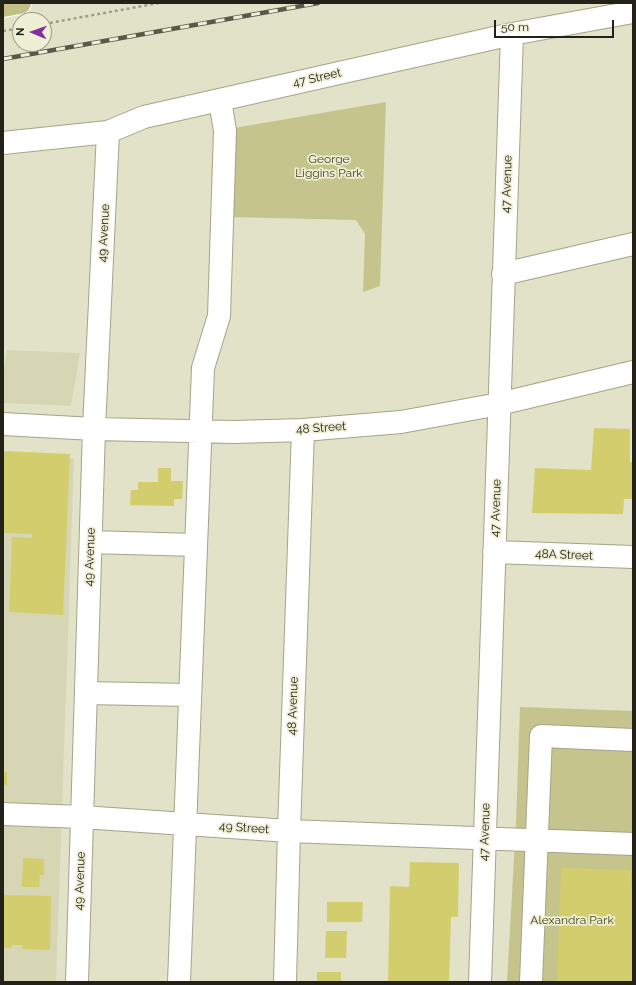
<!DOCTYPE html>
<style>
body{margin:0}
#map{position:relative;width:636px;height:985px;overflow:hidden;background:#e2e2c8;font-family:Raleway,sans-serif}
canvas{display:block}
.frame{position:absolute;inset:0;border:4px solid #222219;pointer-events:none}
.north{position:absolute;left:12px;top:12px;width:40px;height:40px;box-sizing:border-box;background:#efefd5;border:1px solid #9d9d8a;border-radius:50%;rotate:272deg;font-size:11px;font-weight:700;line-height:16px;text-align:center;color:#222219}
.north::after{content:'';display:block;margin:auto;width:14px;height:18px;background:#832f9e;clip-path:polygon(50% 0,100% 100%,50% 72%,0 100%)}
.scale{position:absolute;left:494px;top:20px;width:120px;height:18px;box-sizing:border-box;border:2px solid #222219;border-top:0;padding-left:5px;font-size:12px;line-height:14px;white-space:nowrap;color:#222219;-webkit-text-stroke:3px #efefd5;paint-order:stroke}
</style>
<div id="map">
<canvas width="636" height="985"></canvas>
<div class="frame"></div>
<div class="north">N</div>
<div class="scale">50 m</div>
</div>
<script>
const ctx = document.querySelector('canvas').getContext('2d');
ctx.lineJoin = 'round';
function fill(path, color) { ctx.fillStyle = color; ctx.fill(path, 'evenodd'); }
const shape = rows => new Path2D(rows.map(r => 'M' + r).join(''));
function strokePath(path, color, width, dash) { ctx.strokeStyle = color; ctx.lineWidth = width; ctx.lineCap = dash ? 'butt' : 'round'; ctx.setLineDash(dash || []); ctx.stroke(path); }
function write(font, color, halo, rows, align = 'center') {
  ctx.font = font + ' Raleway,sans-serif'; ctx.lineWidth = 3.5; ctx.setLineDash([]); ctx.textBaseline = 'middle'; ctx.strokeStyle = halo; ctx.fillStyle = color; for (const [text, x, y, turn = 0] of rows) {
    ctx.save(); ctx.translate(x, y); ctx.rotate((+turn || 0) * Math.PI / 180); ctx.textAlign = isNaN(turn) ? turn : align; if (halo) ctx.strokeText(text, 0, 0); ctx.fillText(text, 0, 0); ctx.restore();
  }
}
fill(shape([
 [7,350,80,353,71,406,3,403,3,376],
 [3,455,74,459,56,982,3,982]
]), '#d6d6b4');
fill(shape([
 [386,102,380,286,363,292,365,234,356,220,228,217,228,129],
 [520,707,633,711,633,982,507,982,516,823]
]), '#c6c48d');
fill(shape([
 [594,428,630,429,630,462,633,462,633,499,624,499,623,514,532,513,535,468,591,470],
 [3,451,70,454,63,615,9,612,12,537,32,538,32,534,3,533],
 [158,468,171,468,171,481,183,481,182,499,174,499,174,506,130,505,131,490,138,490,138,482,158,482],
 [3,772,7,772,7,785,3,784],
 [23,858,44,859,44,875,40,875,39,887,22,887],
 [410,862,459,863,458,917,451,917,449,982,388,982,390,886,409,887],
 [561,868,631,870,631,887,633,887,633,982,557,982],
 [3,895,51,896,50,950,22,949,23,945,12,945,11,948,3,948],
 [327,902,363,902,362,922,327,922],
 [326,931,347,931,346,958,325,958],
 [317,972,341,972,341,982,317,982]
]), '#d2ce6e');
const minor = shape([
 [3,143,108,132,144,117,512,34,633,12],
 [503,274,633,244],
 [3,424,94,429,235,432,303,430,401,422,499,404,633,372],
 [91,542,196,545],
 [494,552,633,557],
 [86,693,190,695],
 [3,814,82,817,289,831,633,844],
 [77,982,94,429,108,132],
 [179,982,203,368,219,316,225,131,220,100],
 [285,982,289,831,303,430],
 [480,982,512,34],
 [531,982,541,736,633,740]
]);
const major = shape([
 [3,6,20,3]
]);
strokePath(minor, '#a4a48b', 24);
strokePath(major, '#fff', 24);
strokePath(shape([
 [44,24,159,3],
 [3,31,20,28]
]), '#9e9e8a', 2.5, [3, 3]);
strokePath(minor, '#fff', 22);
strokePath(major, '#c2c087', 22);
const rail = shape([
 [3,59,318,3]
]);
strokePath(rail, '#59594b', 4.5);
strokePath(rail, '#efefd5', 3, [9]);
write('12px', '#222219', '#efefd5', [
 ["47 Street",317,78,-13],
 ["47 Avenue",507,184,-88],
 ["49 Avenue",104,233,-87],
 ["48 Street",321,428,-4],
 ["47 Avenue",496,508,-88],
 ["48A Street",564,555,2],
 ["49 Avenue",90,557,-88],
 ["48 Avenue",293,706,-88],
 ["49 Street",244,828,4],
 ["47 Avenue",485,832,-88],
 ["49 Avenue",80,881,-88]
]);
write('12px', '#434219', '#efefd5', [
 ["George",329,159],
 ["Liggins Park",329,173],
 ["Alexandra Park",572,920]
]);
</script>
